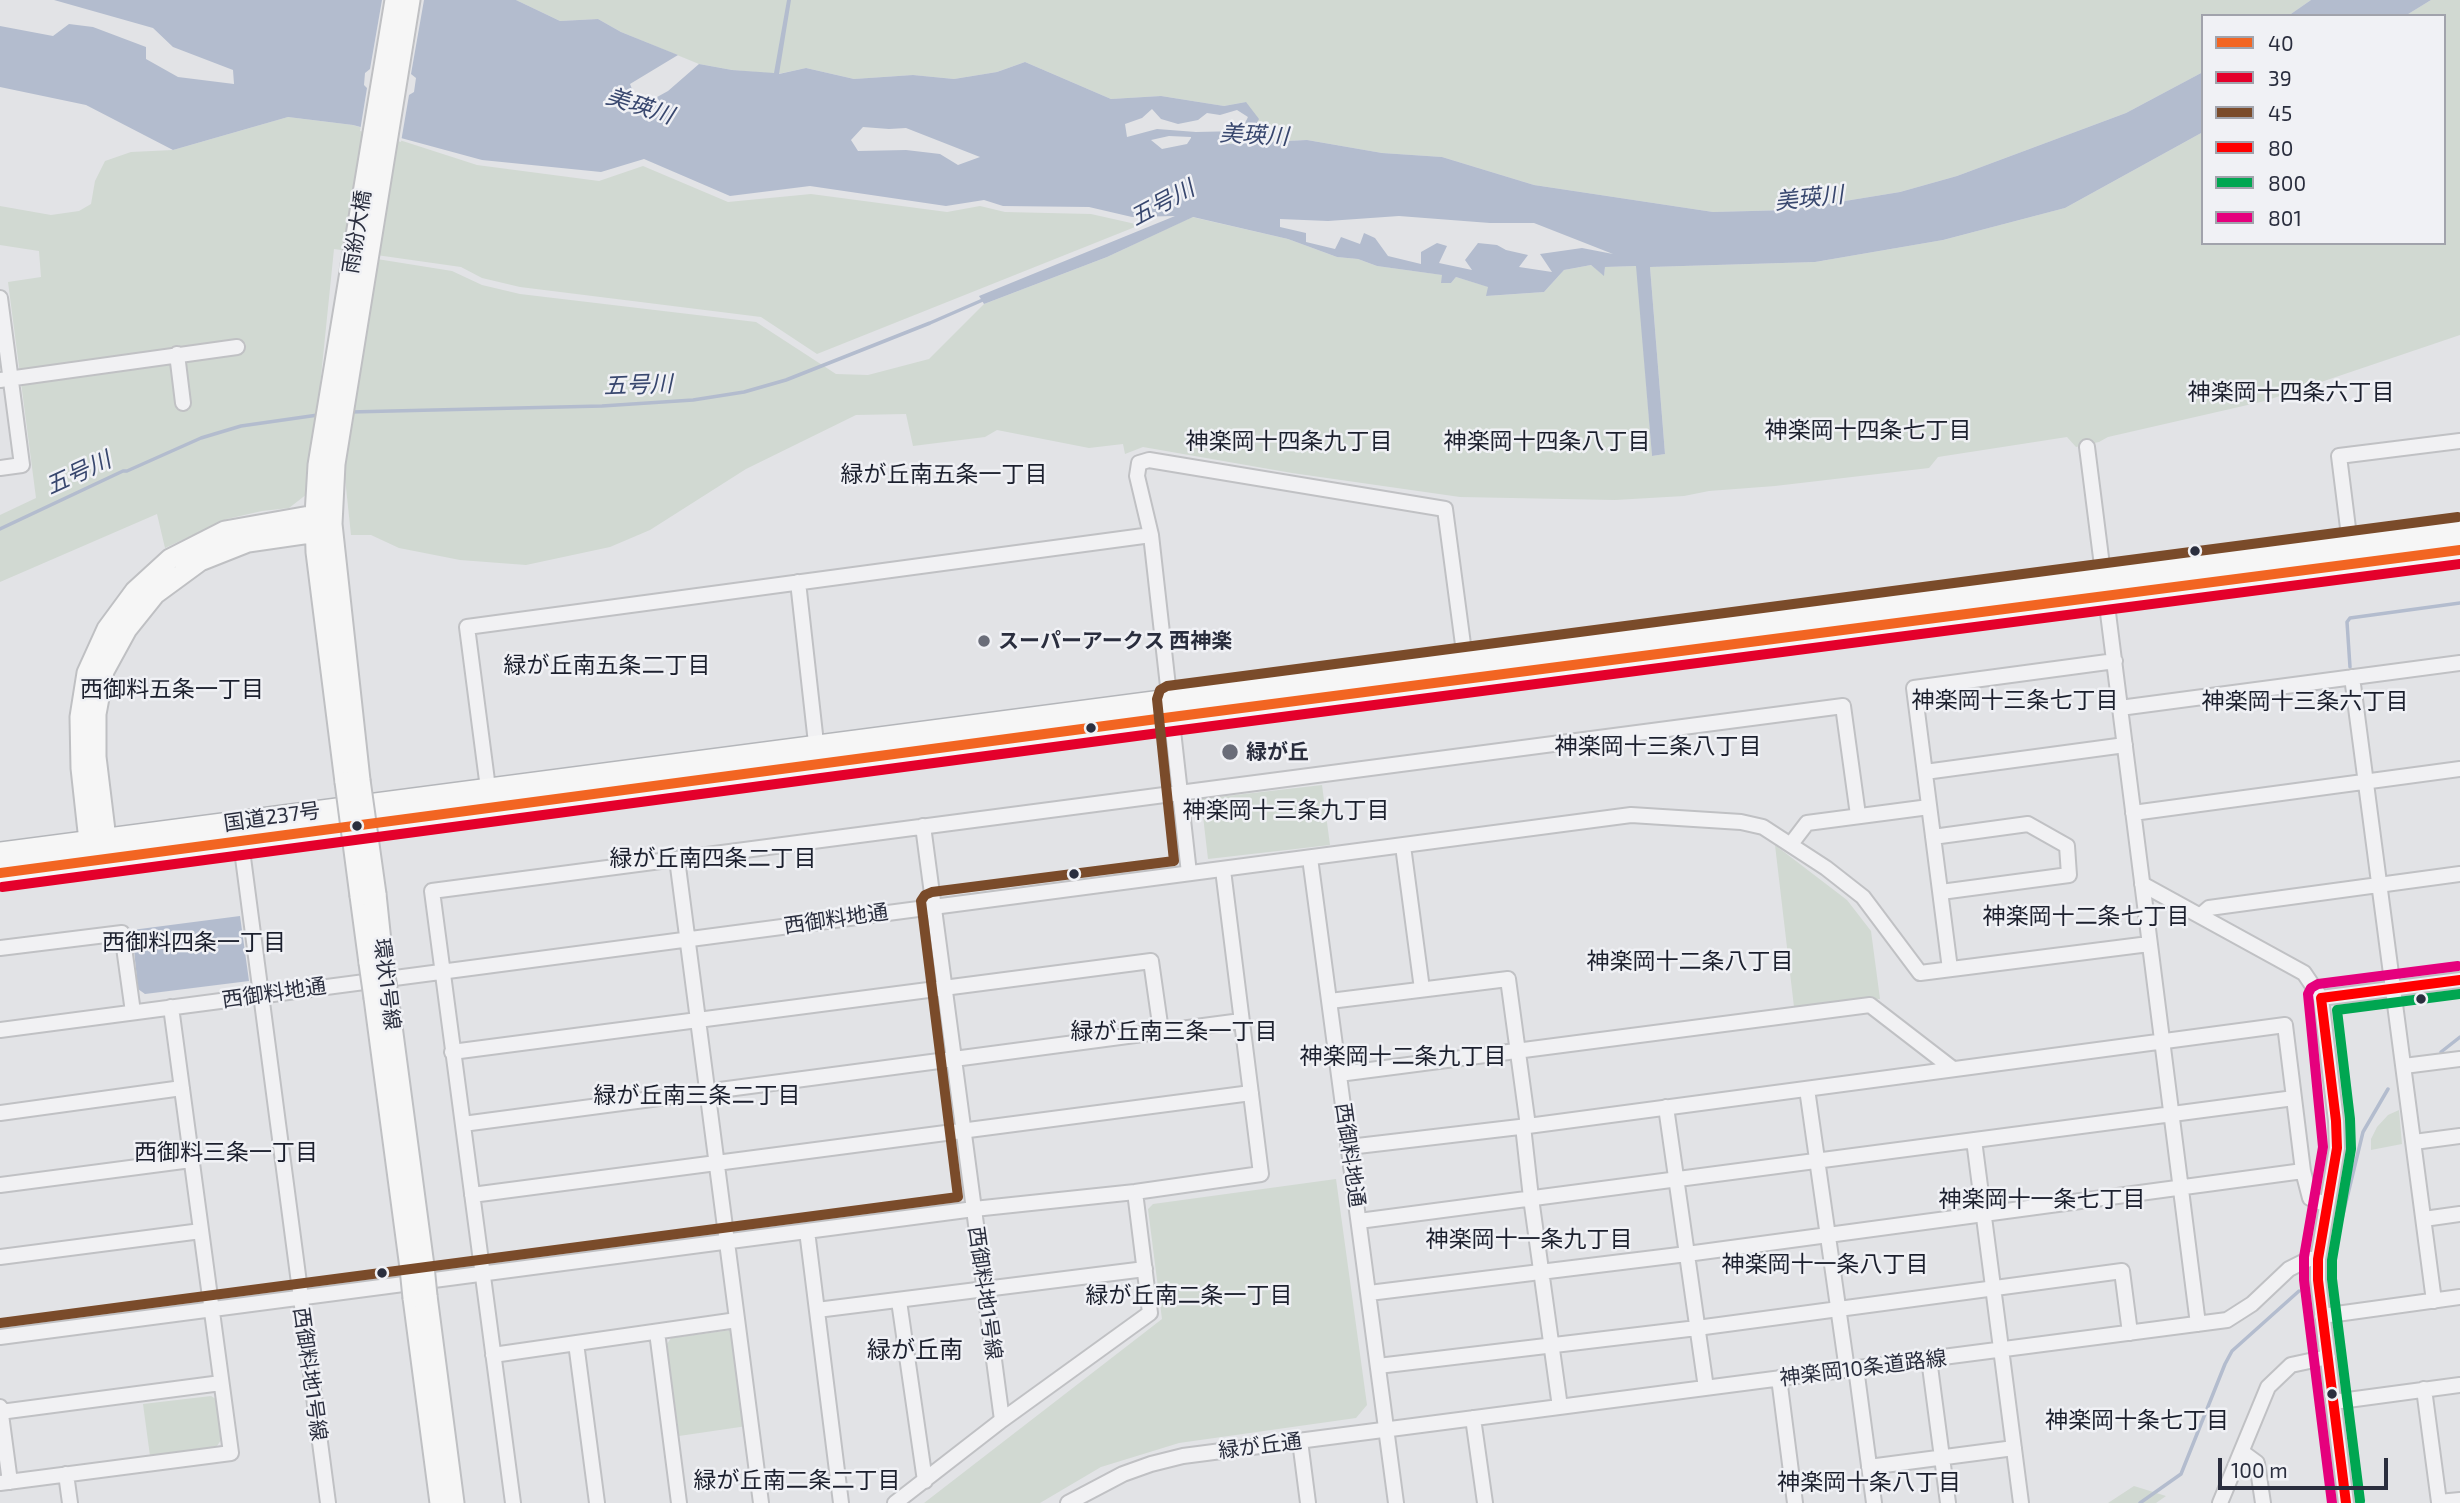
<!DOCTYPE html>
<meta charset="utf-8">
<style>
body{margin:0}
#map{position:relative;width:2460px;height:1503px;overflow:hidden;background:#e2e3e6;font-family:"Exo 2",sans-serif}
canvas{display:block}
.legend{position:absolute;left:2201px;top:14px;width:245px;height:231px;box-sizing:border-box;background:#f0f1f5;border:2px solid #a1a3ac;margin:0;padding:9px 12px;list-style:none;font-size:21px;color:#2a2e3e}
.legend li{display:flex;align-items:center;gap:14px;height:35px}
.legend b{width:35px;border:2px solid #a1a3ac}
.scale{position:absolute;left:2218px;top:1458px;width:170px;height:32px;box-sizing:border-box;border:4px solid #2a2e3e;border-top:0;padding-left:9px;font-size:21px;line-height:24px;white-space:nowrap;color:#2a2e3e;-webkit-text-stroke:5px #f0f1f5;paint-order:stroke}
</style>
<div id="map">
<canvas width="2460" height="1503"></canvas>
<ul class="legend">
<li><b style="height:9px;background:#f26522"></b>40</li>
<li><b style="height:9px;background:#e4002b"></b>39</li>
<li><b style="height:9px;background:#7a4b2a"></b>45</li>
<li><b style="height:9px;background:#f00"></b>80</li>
<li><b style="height:9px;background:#00a651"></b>800</li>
<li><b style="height:9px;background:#e5007d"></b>801</li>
</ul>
<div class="scale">100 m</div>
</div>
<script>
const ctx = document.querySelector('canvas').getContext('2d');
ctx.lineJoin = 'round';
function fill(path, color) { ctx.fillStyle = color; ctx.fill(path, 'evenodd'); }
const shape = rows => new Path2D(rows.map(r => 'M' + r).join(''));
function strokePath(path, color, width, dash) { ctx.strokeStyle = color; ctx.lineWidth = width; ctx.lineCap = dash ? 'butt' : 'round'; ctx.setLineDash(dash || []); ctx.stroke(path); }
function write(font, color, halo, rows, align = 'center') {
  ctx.font = font + ' "Exo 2","Noto Sans JP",sans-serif'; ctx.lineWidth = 5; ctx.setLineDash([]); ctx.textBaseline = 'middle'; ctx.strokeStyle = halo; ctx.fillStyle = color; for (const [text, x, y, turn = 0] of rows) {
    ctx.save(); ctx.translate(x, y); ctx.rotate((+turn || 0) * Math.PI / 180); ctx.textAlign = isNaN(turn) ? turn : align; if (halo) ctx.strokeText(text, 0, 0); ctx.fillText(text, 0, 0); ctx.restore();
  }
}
fill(shape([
 [516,0,2311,0,2288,16,2203,16,2203,72,2126,113,1957,176,1900,192,1790,210,1713,212,1534,185,1442,157,1382,153,1307,140,1219,144,1250,136,1246,102,1224,106,1161,96,1111,99,1025,62,997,72,954,79,913,75,854,79,806,68,778,74,732,70,699,64,621,32,598,19,560,21],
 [2431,0,2460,0,2460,335,2265,401,2108,437,2099,442,2076,447,2067,437,1938,457,1929,468,1775,486,1709,491,1684,496,1615,500,1460,497,1292,473,1143,447,1125,454,1123,444,1089,448,997,430,985,437,913,446,906,414,856,415,746,469,650,530,610,547,526,565,460,560,399,548,371,535,351,535,343,459,377,259,452,271,482,285,520,294,756,322,836,374,868,375,929,359,984,304,1107,257,1192,217,1288,239,1337,257,1358,259,1377,266,1443,275,1441,283,1451,283,1456,277,1489,287,1487,296,1544,292,1564,270,1591,265,1604,275,1605,267,1637,266,1652,456,1665,454,1650,267,1815,262,1943,240,2065,208,2203,132,2203,243,2444,243,2444,16,2405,16],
 [288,117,353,125,477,165,599,181,643,166,728,202,811,194,947,212,980,206,1005,212,1091,214,1140,225,817,354,761,317,520,287,482,278,461,267,334,249,313,455,307,494,289,508,262,511,227,519,165,548,157,514,0,582,0,515,36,498,8,282,41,277,39,251,0,245,0,206,51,215,79,211,91,204,95,181,105,161,131,152,173,150],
 [1322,785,1330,845,1208,859,1201,799],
 [1775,845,1847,900,1871,931,1880,999,1794,1007],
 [2399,1110,2402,1144,2371,1150,2371,1139,2377,1127,2388,1115],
 [1336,1179,1367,1405,1356,1418,1179,1443,1101,1467,1040,1503,924,1503,1162,1319,1148,1209,1153,1204],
 [731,1330,736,1335,747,1426,679,1436,667,1344,671,1338],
 [211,1396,216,1399,221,1440,217,1446,150,1456,143,1404],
 [2134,1486,2166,1496,2156,1503,2108,1503]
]), '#d1d9d2');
fill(shape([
 [54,0,516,0,560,21,598,19,621,32,678,55,630,84,639,107,668,91,699,64,732,70,774,73,787,0,791,0,779,74,806,68,854,79,913,75,954,79,997,72,1025,62,1111,99,1161,96,1224,106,1246,102,1259,119,1250,136,1224,144,1307,140,1382,153,1442,157,1534,185,1713,212,1790,210,1900,192,1957,176,2126,113,2203,72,2203,132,2065,208,1943,240,1815,262,1650,267,1665,454,1652,456,1636,266,1605,267,1604,276,1591,265,1564,270,1544,292,1486,296,1488,287,1456,277,1451,283,1441,283,1442,275,1377,266,1358,259,1337,257,1288,239,1193,217,1107,257,984,304,979,296,1175,216,1132,217,1089,207,1003,206,984,200,946,206,810,186,730,196,644,159,601,172,482,160,353,125,288,117,173,150,86,105,0,87,0,26,53,36,69,24,93,27,146,47,146,59,178,77,234,84,233,70,173,47,153,28],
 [1152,109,1161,119,1178,124,1198,120,1207,113,1220,115,1237,110,1248,117,1241,131,1196,132,1157,129,1127,137,1125,124,1142,118],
 [863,127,889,129,906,128,980,157,958,165,940,154,906,150,858,151,851,140],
 [1169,136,1191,137,1191,138,1187,144,1162,149,1151,140],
 [1399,216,1490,223,1534,223,1613,254,1582,248,1540,254,1552,272,1519,267,1528,255,1506,250,1497,245,1478,243,1465,260,1472,270,1439,263,1447,246,1437,243,1421,252,1421,264,1388,256,1375,238,1364,233,1360,244,1341,237,1335,249,1306,242,1306,233,1280,227,1280,219,1328,221],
 [2311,0,2431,0,2405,16,2288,16],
 [240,916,249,981,145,994,138,989,132,930]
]), '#b3bcce');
fill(shape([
 [382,0,424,0,411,74,416,78,414,92,409,95,401,142,360,131,367,88,364,85,365,73,370,69]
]), '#e2e3e6');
strokePath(shape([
 [350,412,602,406,693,400,744,392,786,380,930,323,985,299],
 [0,529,123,471,127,471,201,438,241,426,318,415],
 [2350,667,2347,622,2350,618,2460,603],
 [2441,1052,2460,1037],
 [2338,1235,2363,1132,2388,1089],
 [2140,1503,2181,1474,2225,1364,2232,1351,2299,1291]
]), '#b3bcce', 3.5);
const minor = shape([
 [0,298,22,465,0,468],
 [177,354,183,403],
 [0,380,237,347],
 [2087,447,2198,1324],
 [2351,552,2339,456,2460,441],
 [798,582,817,752],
 [2352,677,2434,1301],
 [2120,708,2460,663],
 [1925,772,2125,745],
 [489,796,467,627,1151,535],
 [2133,813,2460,769],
 [923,826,1002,1420],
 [240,835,328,1503],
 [1933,837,2028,824,2067,846,2069,875,1941,892],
 [1791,844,1807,823,1929,807],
 [1403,846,1422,989],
 [1310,858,1396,1503],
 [677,859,761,1503],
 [1189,873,1151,535,1137,476,1139,463,1149,460,1445,509,1466,667],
 [2142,884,2304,973,2321,998,2336,1121,2337,1148,2318,1259,2318,1280,2346,1503],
 [2201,915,2209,908,2460,874],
 [0,948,122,933,133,1012],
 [1950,969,1914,688,2115,661],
 [2321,998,2460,980],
 [1330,1001,1508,979,1528,1126],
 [0,1030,1631,815,1741,822,1763,827,1826,868,1863,897,1920,973,2149,944],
 [452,1052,1151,961,1161,1031],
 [2404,1066,2460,1059],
 [1339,1074,1870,1005,1953,1069],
 [1807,1089,1847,1370],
 [1666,1107,1706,1388],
 [0,1113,182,1088],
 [463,1124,1241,1021],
 [1523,1126,1531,1198,1560,1407],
 [1974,1140,2021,1503],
 [2414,1142,2460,1136],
 [1349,1147,1528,1126,2285,1025,2303,1171,2310,1198,2327,1205],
 [0,1185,191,1160],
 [472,1195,1251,1093],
 [2424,1219,2460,1214],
 [1359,1221,2294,1098],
 [807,1231,841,1503],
 [0,1257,201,1231],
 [1369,1293,1687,1254,2303,1171],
 [899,1301,925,1481],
 [817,1310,1145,1269],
 [2322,1316,2460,1297],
 [657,1332,679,1503],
 [0,1337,974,1209,1135,1192,1261,1174,1223,870],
 [576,1343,597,1503],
 [493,1355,737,1320],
 [1929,1359,1948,1503],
 [1378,1366,1697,1328,2122,1271,2130,1333],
 [1856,1368,1874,1503],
 [1779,1378,1795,1503],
 [2424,1389,2439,1502,2460,1500],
 [2333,1402,2460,1385],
 [0,1407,10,1482],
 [0,1412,221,1383],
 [1473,1418,1485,1503],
 [1300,1441,1308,1503],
 [2242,1452,2257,1463,2263,1503],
 [1869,1467,2014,1448],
 [66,1474,70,1503],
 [0,1483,231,1453,171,1007],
 [513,1503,432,891,1843,706,1858,815],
 [895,1503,1002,1420,1150,1313,1135,1192],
 [1068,1503,1123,1474,1151,1464,1183,1456,2227,1320,2252,1304,2289,1269,2309,1259,2318,1259],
 [2220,1503,2268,1387,2291,1365,2328,1357]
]);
const major = shape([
 [360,780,332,524,335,464,410,0],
 [345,782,316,552,315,515,318,465,395,0],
 [103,852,106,839,96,757,96,714,104,671,127,629,155,594,200,561,248,542,324,531],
 [97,853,89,841,81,768,80,717,87,673,107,629,135,591,170,559,225,531,315,515,326,518],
 [376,894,383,961],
 [360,896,369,963],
 [388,996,424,1266],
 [374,998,410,1268],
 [427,1296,454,1503],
 [413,1298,440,1503]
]);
const highway = shape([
 [0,853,2460,531],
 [0,873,1172,717,2460,550]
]);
strokePath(minor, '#c0c1c4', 18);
strokePath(major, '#bfc0c3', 23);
strokePath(highway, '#b4b6ba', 24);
strokePath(minor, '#f1f1f3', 14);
strokePath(major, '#f6f6f6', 19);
strokePath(highway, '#f6f6f6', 21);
const majorBridge = shape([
 [360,780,376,894],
 [345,782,360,896],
 [383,961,388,996],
 [369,963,374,998],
 [424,1266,427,1296],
 [410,1268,413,1298]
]);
strokePath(majorBridge, '#bfc0c3', 23, []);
strokePath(majorBridge, '#f6f6f6', 19);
strokePath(shape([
 [0,873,1172,717,2460,550]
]), '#f26522', 10);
strokePath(shape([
 [2,887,1174,731,2460,564]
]), '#e4002b', 10);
strokePath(shape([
 [0,1323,958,1197,921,901,925,895,932,892,1174,861,1157,699,1160,690,1167,686,2458,517]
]), '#7a4b2a', 10);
strokePath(shape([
 [2346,1503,2318,1280,2318,1259,2337,1148,2336,1121,2321,998,2460,980]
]), '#f00', 10);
strokePath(shape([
 [2360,1501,2332,1279,2332,1260,2351,1149,2350,1119,2337,1010,2460,994]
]), '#00a651', 10);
strokePath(shape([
 [2332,1503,2304,1280,2304,1257,2323,1147,2308,994,2311,988,2318,984,2458,966]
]), '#e5007d', 10);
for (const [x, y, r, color] of [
 [2195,551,6,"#2a2e3e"],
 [984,641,7,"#6a6d79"],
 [1091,728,6,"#2a2e3e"],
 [1230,752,9,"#6a6d79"],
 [357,826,6,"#2a2e3e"],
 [1074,874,6,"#2a2e3e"],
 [2421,999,6,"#2a2e3e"],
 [382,1273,6,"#2a2e3e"],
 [2332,1394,6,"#2a2e3e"]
]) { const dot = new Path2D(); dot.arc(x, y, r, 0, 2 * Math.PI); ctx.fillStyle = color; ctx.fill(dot); strokePath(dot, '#f0f1f5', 2.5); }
write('21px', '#2a2e3e', '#f0f1f5', [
 ["雨紛大橋",357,232,-81],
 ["国道237号",272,817,-8],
 ["西御料地通",836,919,-8],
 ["環状1号線",387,984,83],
 ["西御料地通",274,993,-8],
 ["西御料地通",1350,1155,82],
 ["西御料地1号線",985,1293,82],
 ["神楽岡10条道路線",1863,1368,-7],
 ["西御料地1号線",310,1374,82],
 ["緑が丘通",1260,1446,-7]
]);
write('bold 21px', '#2a2e3e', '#f0f1f5', [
 ["スーパーアークス 西神楽",998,641],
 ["緑が丘",1246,752]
], 'left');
write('italic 23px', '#38476e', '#f0f1f5', [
 ["美瑛川",640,106,18],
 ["美瑛川",1254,135,3],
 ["美瑛川",1809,198,-6],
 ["五号川",1162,203,-28],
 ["五号川",638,385,-2],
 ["五号川",78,473,-25]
]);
write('23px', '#1c202e', '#f0f1f5', [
 ["神楽岡十四条六丁目",2291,392],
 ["神楽岡十四条七丁目",1868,430],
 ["神楽岡十四条九丁目",1289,441],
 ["神楽岡十四条八丁目",1547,441],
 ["緑が丘南五条一丁目",944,474],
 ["緑が丘南五条二丁目",607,665],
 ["西御料五条一丁目",172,689],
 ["神楽岡十三条七丁目",2015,700],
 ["神楽岡十三条六丁目",2305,701],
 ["神楽岡十三条八丁目",1658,746],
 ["神楽岡十三条九丁目",1286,810],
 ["緑が丘南四条二丁目",713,858],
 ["神楽岡十二条七丁目",2086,916],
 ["西御料四条一丁目",194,942],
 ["神楽岡十二条八丁目",1690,961],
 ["緑が丘南三条一丁目",1174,1031],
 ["神楽岡十二条九丁目",1403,1056],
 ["緑が丘南三条二丁目",697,1095],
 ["西御料三条一丁目",226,1152],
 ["神楽岡十一条七丁目",2042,1199],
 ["神楽岡十一条九丁目",1529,1239],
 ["神楽岡十一条八丁目",1825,1264],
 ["緑が丘南二条一丁目",1189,1295],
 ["神楽岡十条七丁目",2137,1420],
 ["緑が丘南二条二丁目",797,1480],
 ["神楽岡十条八丁目",1869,1482]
]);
write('24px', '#1c202e', '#f0f1f5', [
 ["緑が丘南",915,1350]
]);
</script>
